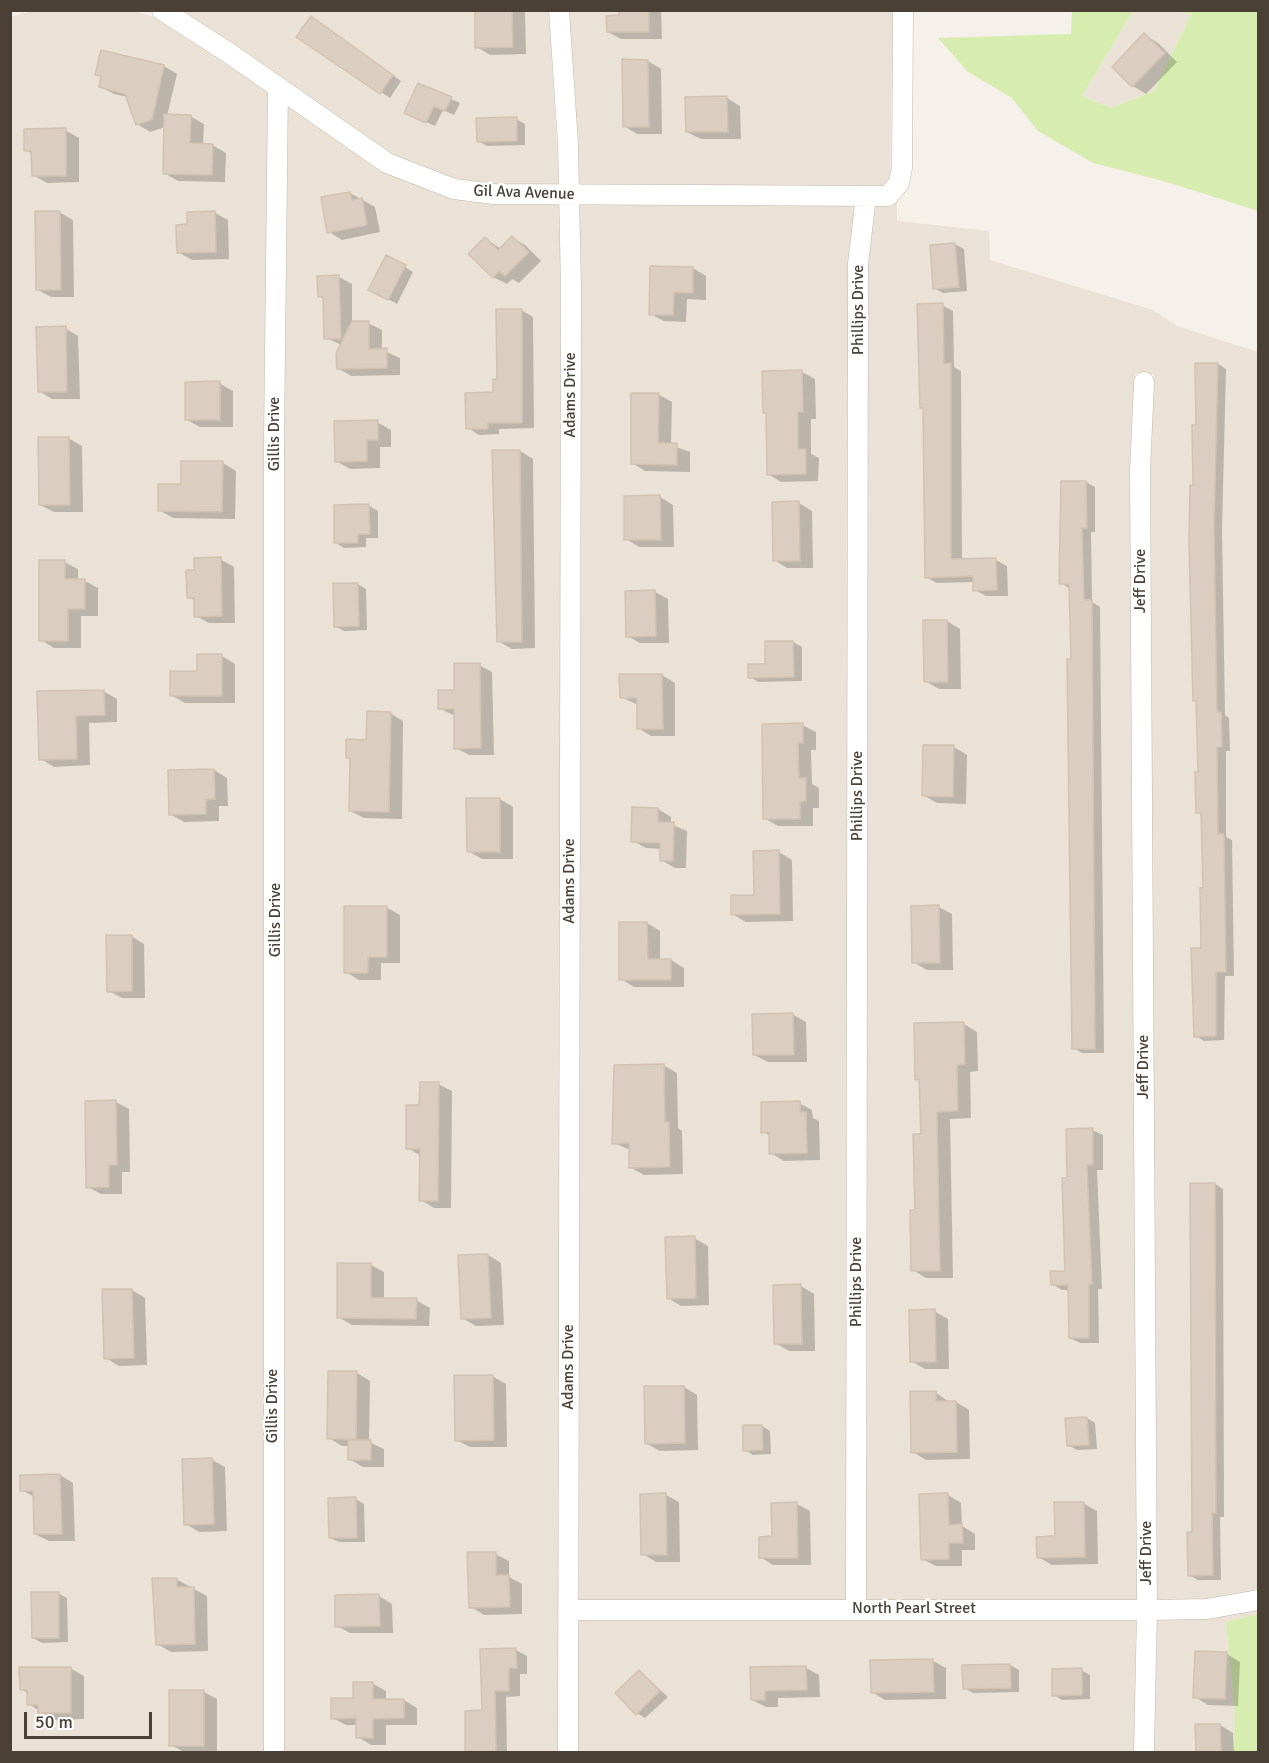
<!DOCTYPE html>
<style>
body{margin:0}
#map{position:relative;width:1269px;height:1763px;overflow:hidden;background:#f5f0e9;font-family:Signika,sans-serif}
canvas{display:block}
.frame{position:absolute;inset:0;border:12px solid #4a4036;pointer-events:none}
.scale{position:absolute;left:24px;top:1712px;width:128px;height:27px;box-sizing:border-box;border:3px solid #4a4036;border-top:0;padding-left:8px;font-size:18px;line-height:21px;white-space:nowrap;color:#4a4036;-webkit-text-stroke:4px #fff;paint-order:stroke}
</style>
<div id="map">
<canvas width="1269" height="1763"></canvas>
<div class="frame"></div>
<div class="scale">50 m</div>
</div>
<script>
const ctx = document.querySelector('canvas').getContext('2d');
ctx.lineJoin = 'round';
function fill(path, color) { ctx.fillStyle = color; ctx.fill(path, 'evenodd'); }
const shape = rows => new Path2D(rows.map(r => 'M' + r).join(''));
function strokePath(path, color, width, dash) { ctx.strokeStyle = color; ctx.lineWidth = width; ctx.lineCap = dash ? 'butt' : 'round'; ctx.setLineDash(dash || []); ctx.stroke(path); }
function write(font, color, halo, rows, align = 'center') {
  ctx.font = font + ' Signika,sans-serif'; ctx.lineWidth = 5; ctx.setLineDash([]); ctx.textBaseline = 'middle'; ctx.strokeStyle = halo; ctx.fillStyle = color; for (const [text, x, y, turn = 0] of rows) {
    ctx.save(); ctx.translate(x, y); ctx.rotate((+turn || 0) * Math.PI / 180); ctx.textAlign = isNaN(turn) ? turn : align; if (halo) ctx.strokeText(text, 0, 0); ctx.fillText(text, 0, 0); ctx.restore();
  }
}
fill(shape([
 [31,11,133,11,158,18,268,92,264,1101,265,1752,11,1752,10,17],
 [182,11,549,11,559,186,494,186,456,181,392,156,288,84,288,80,282,80],
 [568,11,893,11,890,180,884,188,579,186],
 [1133,11,1174,11,1191,14,1154,91,1111,108,1082,96],
 [288,106,381,170,426,189,452,197,560,203,562,597,558,1752,284,1752,284,441],
 [897,200,897,221,989,231,990,260,1153,310,1177,326,1258,352,1258,1591,1226,1599,1156,1602,1150,471,1154,374,1135,373,1131,471,1137,1602,866,1601,868,265,875,204],
 [579,203,855,204,848,265,846,1601,578,1601,581,597],
 [1258,1609,1258,1614,1226,1622,1235,1716,1233,1752,1153,1752,1156,1619,1207,1618],
 [578,1618,1136,1619,1134,1752,578,1752]
]), '#eae2d6');
fill(shape([
 [1072,11,1133,11,1082,96,1111,108,1154,91,1191,14,1174,11,1258,11,1258,211,1167,182,1093,163,1038,131,1012,98,968,72,938,38,1071,34],
 [1258,1614,1258,1752,1233,1752,1235,1716,1226,1622]
]), '#d7edaf');
fill(shape([
 [476,10,525,11,526,54,490,55,477,47],
 [620,10,661,10,662,39,621,39,608,32,620,17],
 [320,23,401,81,390,98,298,37],
 [1145,35,1158,43,1177,62,1146,94,1133,86,1114,67],
 [648,61,661,69,662,134,637,134,624,126],
 [164,66,177,74,167,116,190,116,204,124,203,145,212,145,226,153,225,182,178,181,164,173,165,127,150,132,137,124,128,97,114,94,101,87,103,77,97,74],
 [419,85,460,103,454,115,443,110,435,126,415,117],
 [727,98,740,106,741,139,701,139,687,132,687,99],
 [516,119,525,124,525,145,487,146,478,141],
 [65,130,79,138,79,182,47,183,33,175,33,154,26,150],
 [350,193,375,207,380,232,342,240,329,232],
 [59,212,73,220,74,297,51,297,38,290],
 [189,213,215,213,228,220,229,259,192,260,178,252,189,226],
 [512,238,525,245,541,261,519,283,512,279,507,284,493,277,486,239,501,249],
 [955,244,964,249,967,291,943,293,934,288],
 [405,267,413,272,397,304,379,294],
 [693,268,706,276,706,300,687,299,686,322,664,321,650,314],
 [339,277,352,284,352,323,368,323,382,330,382,350,400,358,400,375,351,376,338,368,342,345,326,338,325,300,319,296],
 [942,305,953,311,954,367,961,371,962,560,996,560,1007,566,1008,596,986,596,975,590,974,582,937,583,926,577,924,409,922,407],
 [521,310,533,317,534,428,499,429,499,434,479,435,468,428,495,394],
 [65,328,78,336,80,399,52,399,39,391],
 [1218,364,1226,369,1222,530,1225,715,1229,718,1230,751,1226,751,1226,837,1232,840,1234,976,1225,976,1224,1040,1204,1041,1196,1036,1205,890,1202,815,1197,812,1200,774,1194,486,1197,426],
 [802,372,815,379,816,419,811,419,811,454,819,458,818,481,781,482,768,474,768,414,764,412],
 [219,383,233,391,233,427,200,427,187,420],
 [658,394,672,402,671,445,690,452,690,472,645,471,632,463],
 [377,422,391,430,391,447,380,447,380,468,350,469,336,461],
 [68,438,82,446,83,512,54,512,40,505],
 [520,451,533,459,535,648,512,649,498,641],
 [223,463,236,471,235,519,173,518,159,510,182,485],
 [1086,482,1095,487,1095,532,1091,532,1092,602,1100,607,1104,1053,1082,1053,1073,1048,1072,660,1069,588,1061,583],
 [660,497,673,505,674,547,639,547,626,539],
 [799,503,812,511,813,568,787,568,774,560],
 [369,506,378,511,378,538,366,538,366,547,344,548,336,543],
 [220,559,234,567,235,623,209,623,196,616,196,601,188,597,196,572],
 [64,562,78,569,78,581,85,581,98,588,98,616,81,616,81,648,54,648,41,640],
 [358,584,366,589,367,630,344,631,335,626],
 [655,592,668,599,669,643,640,643,627,636],
 [947,621,960,629,961,689,939,689,925,681],
 [793,642,802,647,802,681,758,682,750,677,767,666,766,643],
 [222,656,235,664,235,703,185,703,171,695],
 [479,665,492,672,494,755,469,755,456,748,455,716,439,708],
 [662,675,675,683,675,736,651,736,638,728,638,705,621,697],
 [103,691,117,699,117,722,89,723,90,765,54,767,41,759,39,693],
 [390,713,403,721,402,819,364,818,350,811,352,759,348,757,367,741],
 [802,725,816,732,816,750,811,750,812,784,819,788,819,808,813,808,813,826,778,826,764,818],
 [954,747,967,755,966,804,937,803,923,795],
 [214,770,227,778,228,806,219,806,219,821,184,822,170,814],
 [500,799,513,807,513,859,482,859,468,851],
 [658,809,671,817,671,824,687,831,686,868,675,868,661,860,662,849,646,848,633,841],
 [779,852,792,860,793,921,746,922,732,914,755,896],
 [386,907,400,915,400,963,381,963,381,980,359,980,346,972],
 [939,907,952,914,953,970,927,970,913,962],
 [647,923,660,931,660,960,671,960,684,968,684,987,634,987,621,979],
 [131,936,144,944,145,998,122,998,109,991],
 [792,1014,806,1022,807,1062,768,1062,754,1055],
 [964,1024,977,1032,978,1071,970,1072,971,1118,950,1119,953,1278,926,1278,913,1270,922,1135,921,1082,916,1079],
 [663,1065,677,1073,678,1128,682,1131,683,1174,644,1175,630,1167,630,1150,614,1143],
 [438,1084,452,1091,451,1208,434,1208,421,1200,421,1156,408,1148,421,1106],
 [116,1102,129,1109,130,1172,122,1172,122,1194,101,1194,88,1187],
 [799,1103,812,1110,813,1118,819,1121,820,1160,784,1161,771,1153,771,1136,763,1132],
 [1092,1130,1103,1135,1103,1170,1097,1170,1102,1289,1098,1289,1099,1343,1080,1343,1070,1338,1069,1290,1062,1290,1052,1284,1066,1273,1068,1180],
 [1215,1184,1223,1189,1224,1517,1220,1517,1221,1580,1198,1580,1189,1575],
 [694,1238,708,1246,709,1305,681,1306,668,1298],
 [488,1255,501,1263,504,1325,476,1326,462,1318],
 [371,1265,384,1272,384,1299,416,1300,430,1308,429,1326,352,1325,338,1317],
 [801,1286,814,1294,815,1351,789,1351,775,1343],
 [132,1290,145,1298,147,1365,119,1366,106,1358],
 [934,1311,948,1319,949,1369,925,1369,911,1361],
 [330,1372,357,1373,370,1381,369,1442,384,1449,384,1467,363,1467,349,1459,350,1446,342,1446,329,1438],
 [492,1376,506,1384,507,1447,470,1447,456,1440],
 [684,1387,697,1395,698,1450,660,1451,646,1443],
 [935,1392,949,1402,956,1402,969,1410,970,1459,926,1460,913,1452],
 [1087,1418,1095,1423,1097,1449,1077,1450,1068,1445],
 [762,1426,770,1431,771,1454,753,1455,745,1450],
 [211,1459,225,1467,227,1531,199,1532,186,1524],
 [60,1475,73,1483,75,1541,49,1541,35,1534,34,1497,22,1490],
 [666,1495,679,1502,680,1562,656,1562,643,1554],
 [948,1495,961,1503,962,1526,975,1534,975,1550,962,1550,962,1566,936,1566,922,1559],
 [356,1499,364,1504,365,1542,339,1542,330,1538],
 [1083,1503,1097,1511,1098,1564,1052,1565,1038,1557],
 [773,1504,797,1504,810,1511,811,1565,773,1565,760,1557,773,1538],
 [495,1554,509,1561,509,1577,522,1584,522,1614,484,1615,471,1607],
 [176,1579,207,1596,208,1651,171,1652,157,1644],
 [58,1593,67,1598,68,1642,42,1643,33,1638],
 [379,1596,392,1604,393,1633,350,1633,337,1626],
 [516,1650,527,1656,527,1674,520,1674,520,1696,506,1697,507,1752,471,1752,467,1750,483,1712],
 [1227,1654,1240,1662,1238,1706,1208,1705,1195,1697],
 [933,1661,946,1668,946,1699,885,1700,872,1692],
 [1010,1665,1019,1670,1019,1692,973,1693,964,1688],
 [70,1668,84,1676,84,1719,53,1720,29,1704,29,1694,21,1689],
 [806,1668,819,1675,820,1697,778,1698,778,1707,766,1707,752,1700,752,1669],
 [1081,1670,1090,1675,1090,1699,1062,1700,1054,1695],
 [639,1671,668,1697,645,1718,637,1713],
 [372,1683,386,1691,386,1700,404,1700,417,1708,417,1725,386,1725,386,1745,371,1745,358,1737,358,1725,346,1725,333,1718],
 [204,1692,217,1699,217,1752,184,1752,171,1745],
 [1197,1725,1220,1725,1233,1733,1234,1752,1197,1752]
]), '#0003');
const building = shape([
 [475,10,512,10,513,47,475,48,475,10],
 [619,10,649,10,649,32,607,32,606,16,619,15,619,10],
 [311,16,393,75,380,94,296,37,311,16],
 [1144,33,1165,53,1132,87,1112,67,1144,33],
 [101,50,164,65,152,120,136,125,125,94,99,87,101,76,95,75,101,50],
 [622,59,648,60,649,127,623,127,622,59],
 [418,83,452,97,445,111,434,106,426,123,404,113,418,83],
 [727,96,728,132,686,132,685,97,727,96],
 [164,114,191,115,190,143,213,144,212,175,163,174,164,114],
 [517,117,517,141,477,142,476,118,517,117],
 [66,128,66,176,32,176,31,151,24,151,24,129,66,128],
 [350,192,352,200,362,198,367,225,327,233,321,197,350,192],
 [35,211,60,211,61,290,36,290,35,211],
 [215,211,216,252,177,253,176,225,187,224,187,212,215,211],
 [512,236,529,252,505,276,499,271,493,278,468,254,485,237,498,250,512,236],
 [955,243,959,287,933,289,930,245,955,243],
 [386,255,406,265,388,300,368,290,386,255],
 [650,266,693,267,693,293,674,292,673,315,649,315,650,266],
 [339,275,341,339,324,339,323,297,318,297,317,276,339,275],
 [943,303,944,364,951,363,951,559,996,558,997,590,973,591,973,576,925,578,923,408,920,408,917,304,943,303],
 [496,309,522,309,522,423,488,423,488,429,466,429,465,393,493,392,493,379,497,379,496,309],
 [352,321,369,321,369,349,387,348,387,368,337,369,336,353,352,321],
 [66,326,67,392,38,392,36,327,66,326],
 [1195,363,1218,363,1214,525,1217,712,1221,712,1222,747,1217,747,1218,834,1224,834,1226,972,1216,972,1216,1036,1194,1037,1191,948,1201,948,1200,888,1203,888,1201,813,1196,813,1195,772,1198,772,1196,701,1193,701,1189,542,1190,485,1193,485,1192,425,1196,425,1195,363],
 [802,370,803,412,798,412,798,449,806,449,806,474,767,475,766,413,763,413,762,371,802,370],
 [220,381,220,420,185,420,185,382,220,381],
 [631,393,659,393,658,443,677,443,677,465,631,464,631,393],
 [378,420,378,440,367,440,367,461,335,462,334,421,378,420],
 [38,437,69,437,70,505,39,505,38,437],
 [492,450,520,450,522,642,497,642,492,450],
 [181,461,223,461,222,512,158,511,158,484,181,484,181,461],
 [1061,481,1086,481,1087,528,1082,528,1084,600,1092,600,1095,1049,1072,1049,1067,659,1071,659,1069,584,1059,584,1061,481],
 [660,495,661,540,624,540,624,496,660,495],
 [799,501,800,561,773,561,772,502,799,501],
 [369,504,370,534,358,534,358,543,334,543,334,505,369,504],
 [221,557,222,616,194,617,194,598,187,598,186,570,194,570,194,558,221,557],
 [39,560,65,560,65,579,85,579,85,609,68,609,68,641,39,641,39,560],
 [333,583,358,583,359,626,334,627,333,583],
 [655,590,656,636,626,637,625,591,655,590],
 [923,620,947,620,948,682,924,682,923,620],
 [765,641,793,641,794,677,748,678,748,664,765,664,765,641],
 [197,654,222,654,222,696,170,696,170,671,197,671,197,654],
 [454,663,480,663,481,748,454,749,454,709,438,709,438,690,454,690,454,663],
 [619,674,662,674,663,729,637,729,637,698,620,698,619,674],
 [104,690,105,715,76,716,77,759,39,760,37,691,104,690],
 [367,711,391,712,389,812,349,811,350,758,346,758,346,739,366,740,367,711],
 [803,723,803,743,798,743,799,778,806,778,806,801,800,802,800,819,763,819,762,724,803,723],
 [923,745,954,745,953,797,922,796,923,745],
 [214,769,215,799,206,800,206,814,169,815,168,770,214,769],
 [466,798,500,798,500,852,467,852,466,798],
 [632,807,658,808,658,822,674,822,673,861,660,861,660,843,631,842,632,807],
 [779,850,780,914,731,915,731,895,754,895,753,851,779,850],
 [939,905,940,963,912,963,911,906,939,905],
 [344,906,387,906,387,957,368,957,368,973,344,973,344,906],
 [619,922,647,922,648,959,671,959,671,980,619,980,619,922],
 [106,935,132,935,132,991,107,992,106,935],
 [793,1013,794,1055,753,1055,752,1014,793,1013],
 [964,1022,965,1064,957,1065,958,1111,937,1112,940,1271,911,1271,910,1210,915,1210,913,1134,921,1134,919,1079,915,1080,914,1023,964,1022],
 [664,1064,665,1122,669,1122,670,1167,629,1168,629,1143,612,1144,614,1065,664,1064],
 [420,1082,439,1082,438,1201,419,1201,420,1149,406,1149,406,1105,419,1105,420,1082],
 [116,1100,117,1165,109,1165,109,1187,86,1188,85,1101,116,1100],
 [800,1101,800,1112,806,1112,807,1153,769,1154,769,1132,761,1133,761,1102,800,1101],
 [1093,1128,1093,1165,1087,1165,1092,1284,1089,1284,1089,1338,1069,1338,1068,1285,1051,1285,1050,1271,1065,1271,1062,1178,1067,1178,1066,1129,1093,1128],
 [1190,1183,1215,1183,1216,1513,1212,1513,1213,1575,1188,1576,1187,1532,1192,1532,1190,1183],
 [695,1236,696,1298,667,1299,665,1237,695,1236],
 [488,1254,491,1318,461,1319,458,1255,488,1254],
 [337,1263,371,1263,371,1298,417,1298,416,1319,337,1318,337,1263],
 [801,1284,802,1344,774,1344,773,1285,801,1284],
 [102,1289,132,1289,134,1358,104,1359,102,1289],
 [935,1309,936,1362,910,1362,909,1310,935,1309],
 [328,1371,357,1371,356,1439,327,1439,328,1371],
 [454,1375,493,1375,494,1440,455,1441,454,1375],
 [644,1386,684,1386,685,1443,645,1444,644,1386],
 [910,1391,936,1391,936,1401,956,1401,957,1452,911,1453,910,1391],
 [1087,1417,1089,1445,1067,1446,1065,1418,1087,1417],
 [743,1425,762,1425,763,1450,743,1451,743,1425],
 [348,1440,371,1440,371,1460,348,1460,348,1440],
 [212,1458,214,1524,184,1525,182,1459,212,1458],
 [60,1474,62,1534,34,1534,33,1491,20,1491,20,1475,60,1474],
 [666,1493,667,1555,641,1555,640,1494,666,1493],
 [948,1493,949,1525,962,1524,963,1543,949,1543,949,1559,921,1560,919,1494,948,1493],
 [356,1497,357,1538,329,1538,328,1498,356,1497],
 [797,1502,798,1558,759,1558,759,1537,772,1536,771,1503,797,1502],
 [1054,1502,1084,1502,1085,1557,1037,1558,1036,1537,1055,1536,1054,1502],
 [467,1552,496,1552,496,1575,509,1575,510,1607,469,1608,467,1552],
 [152,1578,177,1578,177,1587,194,1587,195,1644,156,1645,152,1578],
 [31,1592,59,1592,59,1638,32,1638,31,1592],
 [379,1594,380,1626,335,1627,335,1595,379,1594],
 [516,1648,517,1668,509,1668,509,1691,495,1691,496,1751,465,1751,465,1711,482,1710,480,1649,516,1648],
 [1195,1651,1227,1652,1225,1699,1193,1698,1195,1651],
 [933,1659,934,1692,871,1693,870,1660,933,1659],
 [1010,1664,1011,1688,963,1689,962,1665,1010,1664],
 [806,1666,807,1690,765,1691,765,1700,751,1700,750,1667,806,1666],
 [19,1667,71,1667,71,1713,38,1713,38,1705,27,1705,27,1690,20,1690,19,1667],
 [1082,1668,1082,1695,1052,1696,1052,1669,1082,1668],
 [639,1670,660,1691,636,1715,615,1693,639,1670],
 [353,1682,373,1682,373,1699,404,1699,404,1718,373,1719,373,1738,356,1738,356,1718,331,1719,331,1698,353,1698,353,1682],
 [169,1690,204,1690,204,1746,169,1746,169,1690],
 [1195,1724,1220,1724,1221,1752,1196,1752,1195,1724]
]);
fill(building, '#dbcec0');
strokePath(building, '#d4c2b0', 1.5);
const minor = shape([
 [162,10,229,53,387,163,454,189,494,194,888,196,899,183,902,168,903,10],
 [559,10,568,144,571,287,568,1752],
 [856,1609,858,264,866,196],
 [569,1610,1147,1610,1207,1609,1258,1600],
 [274,1752,274,441,278,88],
 [1144,1752,1147,1610,1140,471,1144,382]
]);
strokePath(minor, '#c2b7aa', 21);
strokePath(minor, '#fff', 20);
write('16px', '#4a4036', '#fff', [
 ["Gil Ava Avenue",524,193,2],
 ["Phillips Drive",859,310,-90],
 ["Adams Drive",571,395,-90],
 ["Gillis Drive",275,434,-90],
 ["Jeff Drive",1141,581,-90],
 ["Phillips Drive",858,796,-90],
 ["Adams Drive",570,881,-90],
 ["Gillis Drive",276,920,-90],
 ["Jeff Drive",1144,1067,-90],
 ["Phillips Drive",857,1282,-90],
 ["Adams Drive",569,1367,-90],
 ["Gillis Drive",273,1406,-90],
 ["Jeff Drive",1147,1553,-90],
 ["North Pearl Street",914,1609]
]);
</script>
